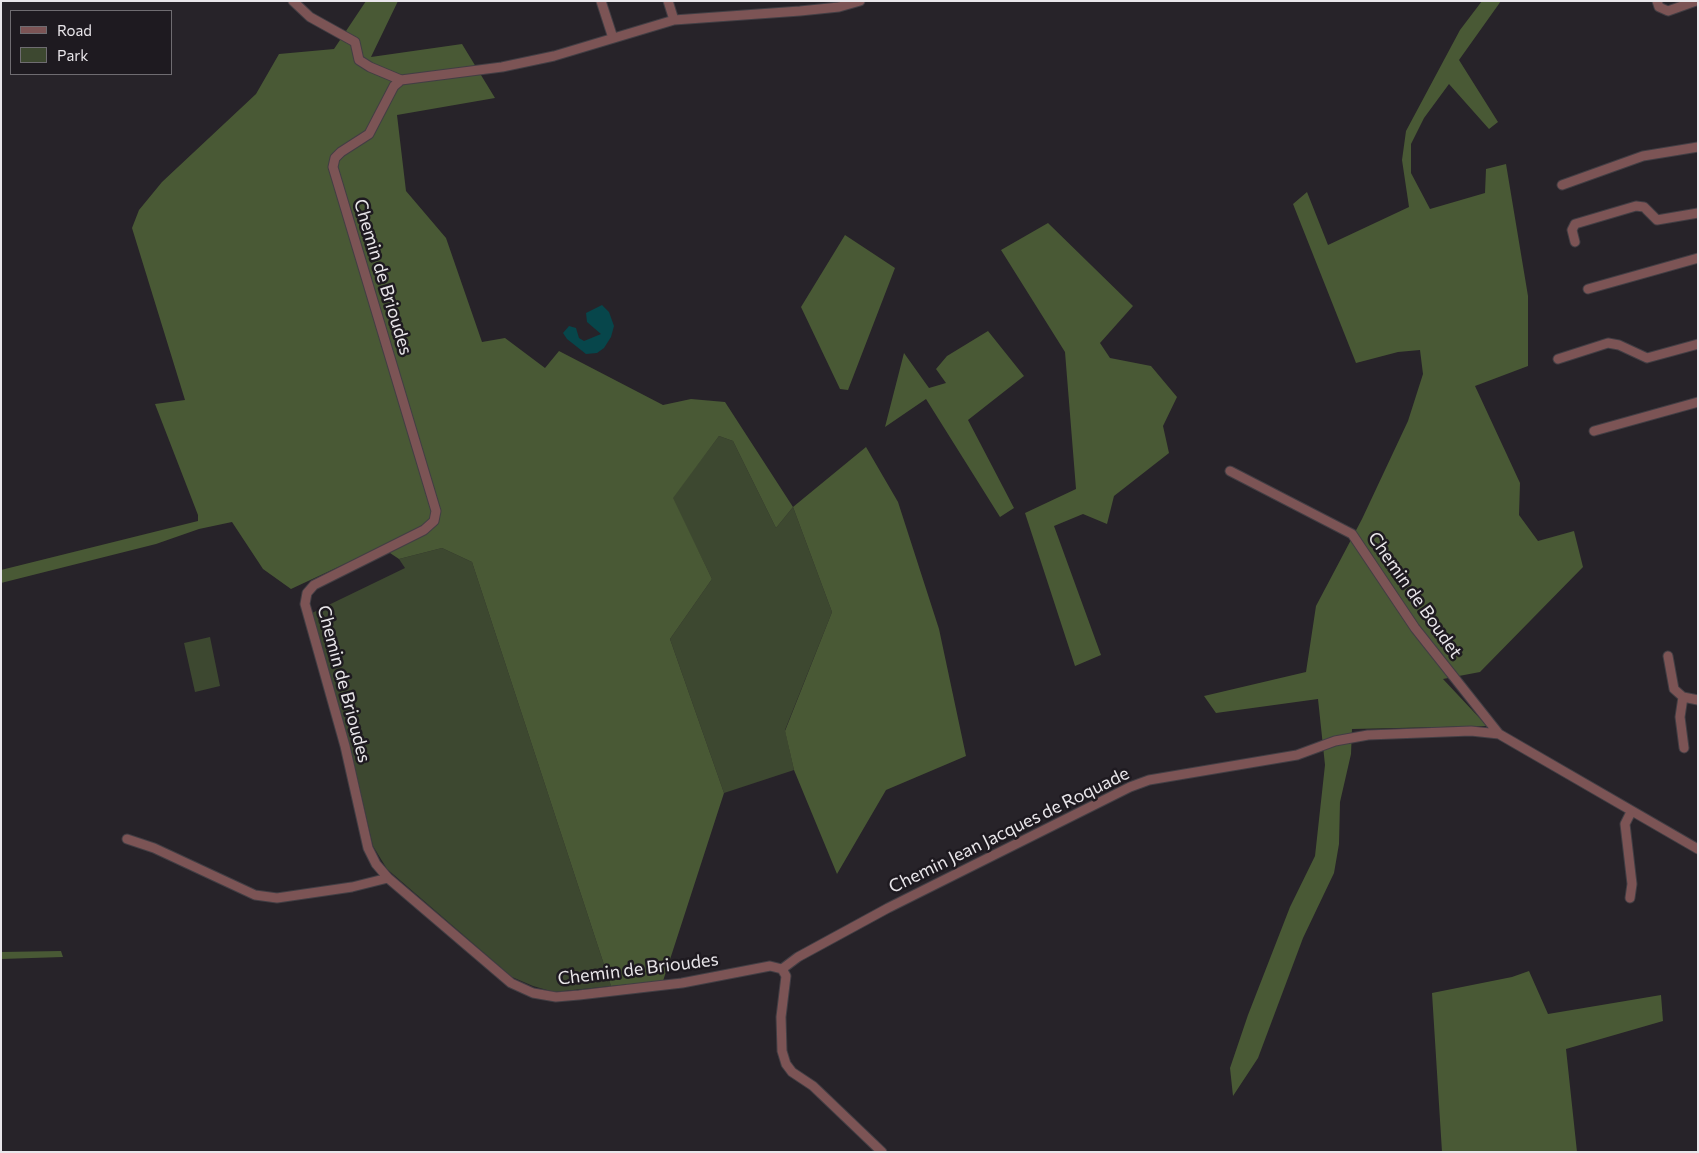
<!DOCTYPE html>
<style>
body{margin:0}
#map{position:relative;width:1699px;height:1153px;overflow:hidden;background:#272329;font-family:Commissioner,sans-serif}
canvas{display:block}
.frame{position:absolute;inset:0;border:2px solid #e9e6ea;pointer-events:none}
.legend{position:absolute;left:10px;top:10px;width:162px;height:65px;box-sizing:border-box;background:#1e1a20;border:1px solid #6f6c71;margin:0;padding:6px 9px;list-style:none;font-size:15px;color:#e9e6ea}
.legend li{display:flex;align-items:center;gap:10px;height:25px}
.legend b{width:25px;border:1px solid #6f6c71}
</style>
<div id="map">
<canvas width="1699" height="1153"></canvas>
<div class="frame"></div>
<ul class="legend">
<li><b style="height:6px;background:#7c5455"></b>Road</li>
<li><b style="height:14px;background:#3d4830"></b>Park</li>
</ul>
</div>
<script>
const ctx = document.querySelector('canvas').getContext('2d');
ctx.lineJoin = 'round';
function fill(path, color) { ctx.fillStyle = color; ctx.fill(path, 'evenodd'); }
const shape = rows => new Path2D(rows.map(r => 'M' + r).join(''));
function strokePath(path, color, width, dash) { ctx.strokeStyle = color; ctx.lineWidth = width; ctx.lineCap = dash ? 'butt' : 'round'; ctx.setLineDash(dash || []); ctx.stroke(path); }
function write(font, color, halo, rows, align = 'center') {
  ctx.font = font + ' Commissioner,sans-serif'; ctx.lineWidth = 5; ctx.setLineDash([]); ctx.textBaseline = 'middle'; ctx.strokeStyle = halo; ctx.fillStyle = color; for (const [text, x, y, turn = 0] of rows) {
    ctx.save(); ctx.translate(x, y); ctx.rotate((+turn || 0) * Math.PI / 180); ctx.textAlign = isNaN(turn) ? turn : align; if (halo) ctx.strokeText(text, 0, 0); ctx.fillText(text, 0, 0); ctx.restore();
  }
}
fill(shape([
 [719,436,733,441,776,528,793,507,832,612,785,730,794,770,724,793,670,639,712,579,672,498],
 [442,548,472,562,611,986,554,992,533,986,512,977,387,869,373,846,352,755,312,613,405,568,399,559],
 [210,637,220,686,195,692,184,643]
]), '#3d4830');
fill(shape([
 [366,1,398,1,371,57,462,44,495,98,397,115,406,191,446,238,482,342,505,338,545,368,559,351,663,405,691,399,725,402,793,507,866,447,898,502,939,629,966,756,886,790,837,874,794,770,785,731,832,612,793,507,776,528,733,441,719,436,673,498,712,579,670,639,724,793,663,981,611,986,472,562,442,548,399,559,381,547,291,589,263,569,232,522,199,529,156,544,1,583,1,570,198,521,198,515,155,404,185,400,132,228,139,210,162,182,256,94,279,54,334,49],
 [1482,1,1501,1,1459,60,1498,122,1489,129,1449,84,1424,118,1411,144,1411,173,1430,209,1485,193,1486,169,1506,164,1528,296,1528,366,1475,386,1520,483,1519,515,1538,541,1574,531,1583,567,1480,672,1443,679,1487,726,1352,729,1351,754,1340,802,1339,844,1334,873,1303,938,1258,1058,1233,1096,1230,1068,1248,1015,1290,907,1315,856,1325,765,1318,699,1216,713,1204,696,1306,672,1316,606,1362,519,1408,421,1423,374,1420,350,1398,352,1356,363,1293,204,1307,192,1328,245,1409,207,1402,160,1406,131,1460,30],
 [1048,223,1133,306,1100,343,1110,358,1151,366,1177,397,1163,426,1169,453,1114,496,1107,524,1083,514,1054,526,1101,655,1075,666,1025,513,1076,489,1065,352,1001,250],
 [845,235,895,268,848,390,840,389,801,307],
 [988,331,1024,376,968,420,1014,508,1000,517,926,399,885,427,904,353,929,388,946,383,936,369,947,356],
 [61,951,63,957,1,959,1,952],
 [1529,971,1548,1014,1661,995,1663,1021,1566,1049,1577,1152,1442,1152,1432,993,1512,977]
]), '#495935');
fill(shape([
 [602,305,609,312,614,326,611,337,604,348,597,353,586,354,567,339,563,333,569,326,576,328,579,338,584,341,601,334,587,322,586,313]
]), '#07464b');
const street = shape([
 [293,1,310,17,355,42,359,60,370,67,401,80],
 [601,1,613,38],
 [668,1,674,20],
 [860,1,839,7,800,11,674,20,554,56,502,67,401,80,394,86,369,134,341,152,335,158,333,167,436,511,434,521,424,530,314,585,307,593,305,604,345,746,368,848,376,864,388,878,511,983,533,993,556,997,579,995,682,983,770,966,782,969,786,976,781,1017,782,1051,786,1064,792,1072,813,1086,882,1152],
 [1657,1,1659,7,1668,11,1696,1],
 [1562,185,1643,156,1698,147],
 [1575,242,1572,230,1575,224,1636,206,1644,207,1657,220,1698,213],
 [1588,289,1698,258],
 [1558,359,1608,343,1619,345,1647,358,1698,344],
 [1594,431,1698,402],
 [1230,471,1352,534,1415,628,1499,734],
 [1668,656,1674,689,1683,697,1698,700],
 [1683,697,1680,717,1684,748],
 [127,839,154,848,255,895,277,898,352,887,388,878],
 [1630,898,1632,884,1625,824,1631,812],
 [782,969,798,957,888,908,1130,787,1149,780,1297,755,1335,741,1368,735,1471,731,1499,734,1698,849]
]);
strokePath(street, '#423e44', 11);
strokePath(street, '#7c5455', 9);
write('18px', '#e9e6ea', '#1e1a20', [
 ["Chemin de Brioudes",383,277,73],
 ["Chemin de Boudet",1415,595,55],
 ["Chemin de Brioudes",344,684,75],
 ["Chemin Jean Jacques de Roquade",1009,830,-26],
 ["Chemin de Brioudes",638,969,-7]
]);
</script>
